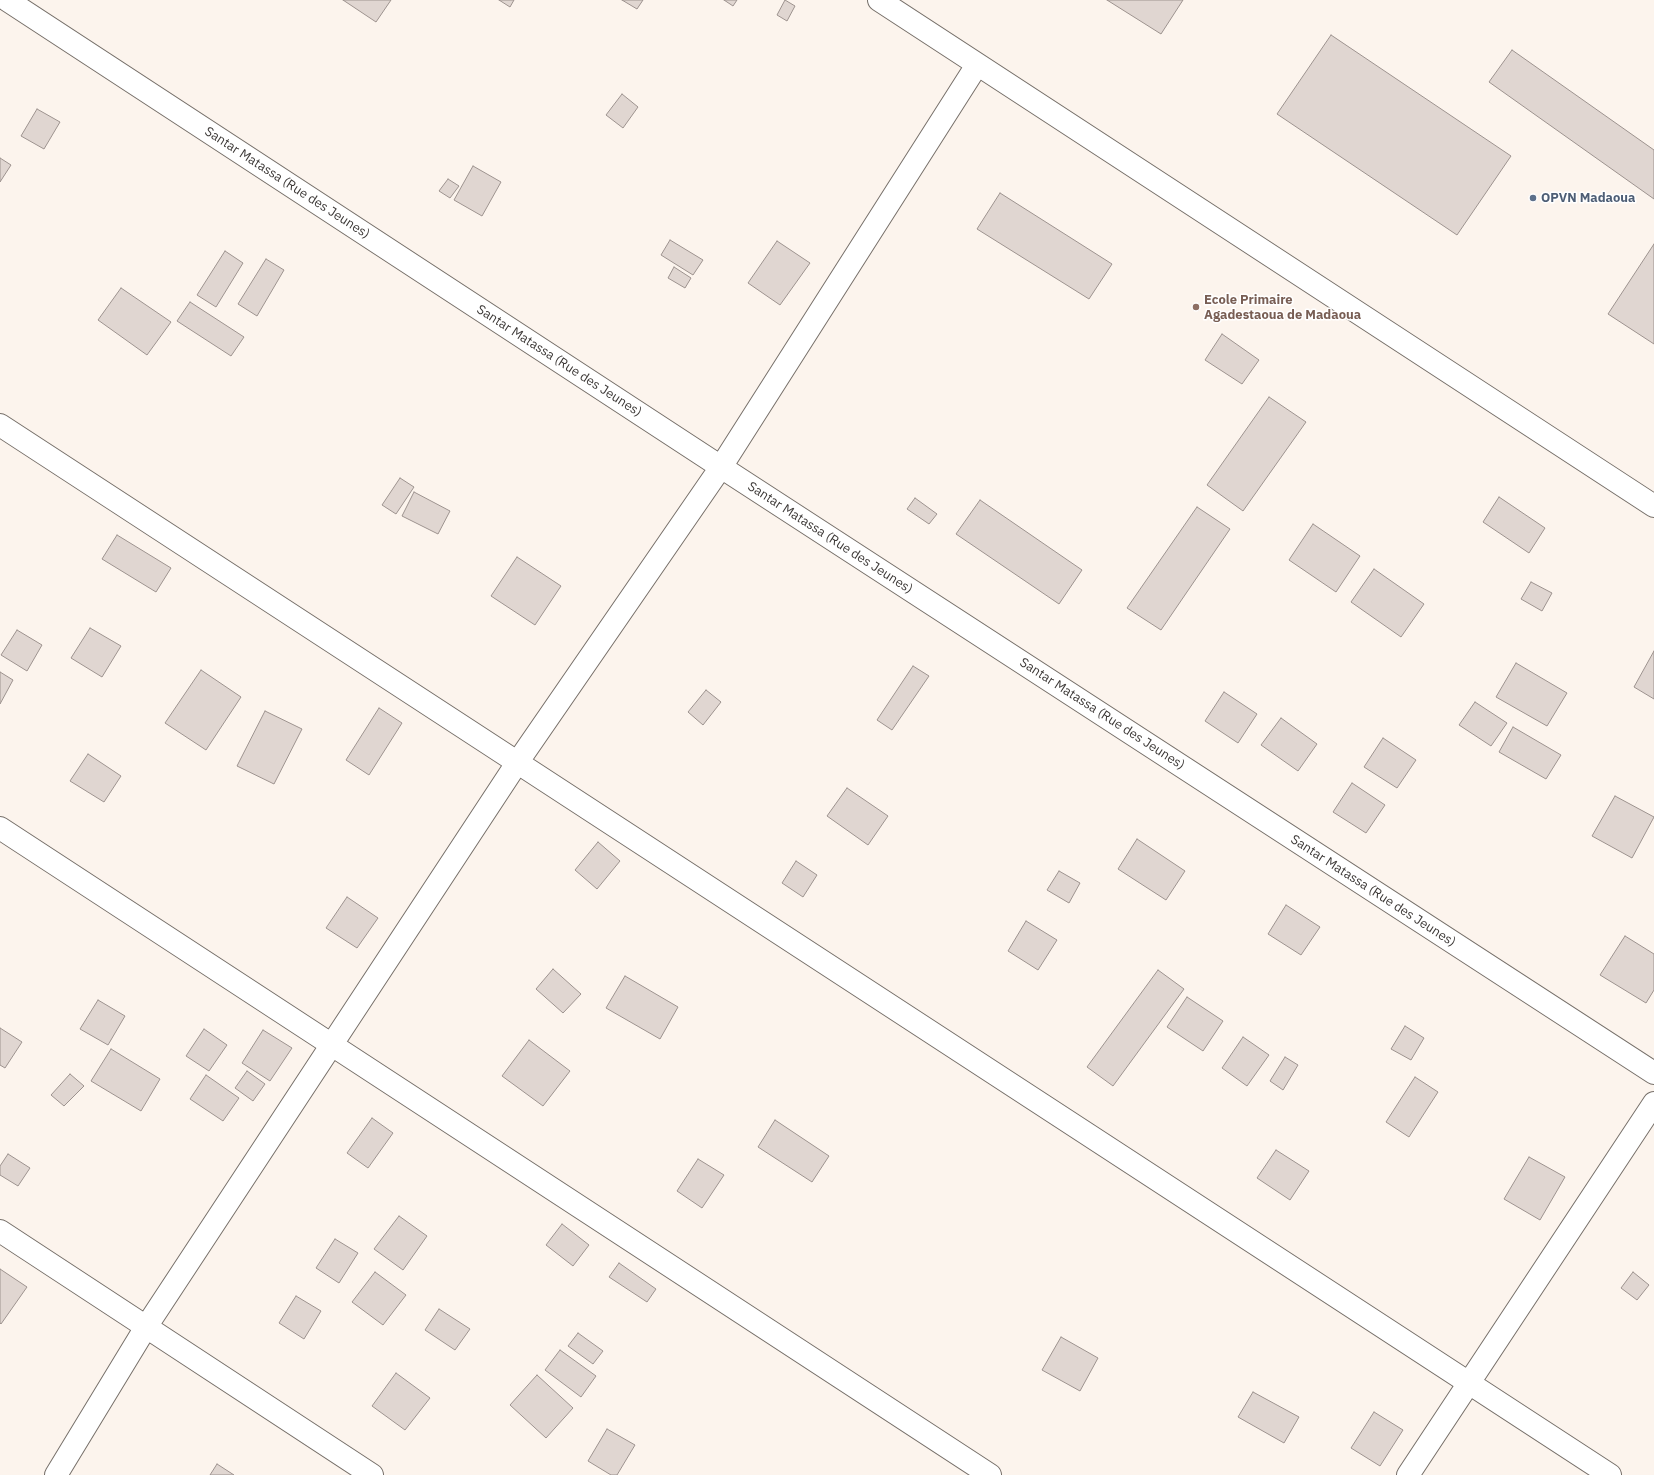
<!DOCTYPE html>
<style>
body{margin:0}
canvas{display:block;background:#fcf4ed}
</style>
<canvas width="1654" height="1475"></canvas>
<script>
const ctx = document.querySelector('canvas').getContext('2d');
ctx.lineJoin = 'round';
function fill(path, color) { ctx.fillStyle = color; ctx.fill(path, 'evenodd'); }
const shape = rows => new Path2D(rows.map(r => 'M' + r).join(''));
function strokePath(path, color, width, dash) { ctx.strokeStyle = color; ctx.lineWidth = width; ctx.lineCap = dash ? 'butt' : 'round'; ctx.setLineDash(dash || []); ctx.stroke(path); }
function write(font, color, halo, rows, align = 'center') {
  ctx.font = font + ' "IBM Plex Sans",sans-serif'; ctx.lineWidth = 3; ctx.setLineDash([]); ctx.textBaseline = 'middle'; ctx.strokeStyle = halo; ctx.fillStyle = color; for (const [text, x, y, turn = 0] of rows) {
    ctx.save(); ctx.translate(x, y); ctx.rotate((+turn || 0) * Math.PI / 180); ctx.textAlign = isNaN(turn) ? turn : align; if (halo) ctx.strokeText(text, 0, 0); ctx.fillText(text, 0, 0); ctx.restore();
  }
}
const building = shape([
 [343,0,391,0,376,22,343,0],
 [499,0,514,0,510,7,499,0],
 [622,0,643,0,637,9,622,0],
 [724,0,737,0,733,6,724,0],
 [785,0,795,6,787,21,777,15,785,0],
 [1107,0,1183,0,1161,34,1107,0],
 [1331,35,1511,156,1457,235,1277,114,1331,35],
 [1512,50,1654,150,1654,199,1489,82,1512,50],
 [622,94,638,107,623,128,606,115,622,94],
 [37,109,60,122,44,149,21,136,37,109],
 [0,158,11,165,0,182,0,158],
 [473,166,501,182,482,216,454,200,473,166],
 [448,179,459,186,450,198,439,191,448,179],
 [1000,193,1112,264,1089,299,977,229,1000,193],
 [670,240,703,260,693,275,661,255,670,240],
 [777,241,810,263,780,305,748,283,777,241],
 [1654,244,1654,344,1608,314,1654,244],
 [225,251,243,263,216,307,197,295,225,251],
 [266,259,284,270,257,316,238,304,266,259],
 [674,267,691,278,685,288,668,278,674,267],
 [121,288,171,322,147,355,98,320,121,288],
 [190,302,244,337,231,356,177,321,190,302],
 [1222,334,1259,360,1242,384,1205,360,1222,334],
 [1269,397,1306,422,1243,511,1207,485,1269,397],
 [400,478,414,487,396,514,382,505,400,478],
 [414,492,450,511,438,534,402,516,414,492],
 [1499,497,1545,528,1529,553,1483,522,1499,497],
 [915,498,937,514,929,524,907,509,915,498],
 [980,500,1082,570,1059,604,956,534,980,500],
 [1197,507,1230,529,1161,630,1127,608,1197,507],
 [1313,524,1360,556,1336,592,1289,560,1313,524],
 [117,535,171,568,156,592,102,559,117,535],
 [517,557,561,586,535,625,491,596,517,557],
 [1374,569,1424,604,1401,637,1351,602,1374,569],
 [1531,582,1552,593,1542,611,1521,599,1531,582],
 [90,628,121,646,102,677,71,658,90,628],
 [17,630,42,645,27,671,1,655,17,630],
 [1654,651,1654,699,1634,687,1654,651],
 [1516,663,1567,693,1547,726,1496,697,1516,663],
 [913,666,929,676,892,730,877,720,913,666],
 [201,670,241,697,206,750,165,723,201,670],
 [0,672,13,680,0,704,0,672],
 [706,690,721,702,703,725,688,712,706,690],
 [1224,692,1257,714,1238,743,1205,721,1224,692],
 [1475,702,1507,723,1491,746,1459,725,1475,702],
 [379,708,402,723,369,775,346,760,379,708],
 [265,711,302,729,274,784,237,766,265,711],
 [1281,718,1317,744,1298,771,1261,745,1281,718],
 [1513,727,1561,755,1546,779,1499,752,1513,727],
 [1383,738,1416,760,1397,788,1364,767,1383,738],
 [88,754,121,776,104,802,70,781,88,754],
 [1352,783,1385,805,1366,833,1333,812,1352,783],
 [847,788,888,816,868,845,827,816,847,788],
 [1615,796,1654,817,1632,858,1592,836,1615,796],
 [1137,839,1185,871,1166,900,1118,869,1137,839],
 [598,842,620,861,597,889,575,870,598,842],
 [796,861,817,875,803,897,782,883,796,861],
 [1059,871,1080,883,1069,903,1047,890,1059,871],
 [347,897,378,918,357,948,326,928,347,897],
 [1286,905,1320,927,1301,955,1268,934,1286,905],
 [1026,921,1057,940,1038,970,1008,951,1026,921],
 [1625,936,1654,954,1654,990,1646,1003,1600,975,1625,936],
 [553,969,581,994,563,1013,536,989,553,969],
 [1158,970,1184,989,1113,1086,1087,1067,1158,970],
 [625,976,678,1007,660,1039,606,1008,625,976],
 [1187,997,1223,1021,1203,1051,1167,1027,1187,997],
 [98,1000,125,1016,108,1045,80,1029,98,1000],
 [1405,1026,1424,1038,1411,1060,1391,1049,1405,1026],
 [0,1028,22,1042,5,1068,0,1065,0,1028],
 [204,1029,227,1045,209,1071,186,1056,204,1029],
 [263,1030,292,1048,270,1081,242,1063,263,1030],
 [1243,1037,1269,1055,1247,1086,1222,1068,1243,1037],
 [529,1040,570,1071,543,1106,502,1076,529,1040],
 [111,1049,160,1079,141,1111,91,1081,111,1049],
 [1285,1057,1298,1065,1283,1090,1270,1081,1285,1057],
 [247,1071,265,1084,253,1101,235,1088,247,1071],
 [70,1074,84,1086,64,1106,51,1095,70,1074],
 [206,1075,239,1098,223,1121,190,1099,206,1075],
 [1415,1077,1438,1092,1409,1137,1386,1122,1415,1077],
 [372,1118,393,1133,368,1168,347,1153,372,1118],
 [775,1120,829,1156,812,1182,758,1147,775,1120],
 [1276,1150,1309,1171,1290,1200,1257,1178,1276,1150],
 [8,1154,30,1168,18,1186,0,1175,0,1166,8,1154],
 [1529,1157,1565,1177,1540,1220,1504,1199,1529,1157],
 [698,1159,724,1175,702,1208,677,1191,698,1159],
 [399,1216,427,1236,403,1270,374,1249,399,1216],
 [562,1224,589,1245,573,1266,546,1245,562,1224],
 [335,1239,358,1253,339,1283,316,1268,335,1239],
 [619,1263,656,1289,647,1302,609,1277,619,1263],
 [0,1269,27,1287,1,1324,0,1323,0,1269],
 [375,1272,406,1295,383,1325,352,1302,375,1272],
 [1633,1272,1649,1285,1637,1300,1621,1288,1633,1272],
 [296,1296,321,1311,304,1339,279,1323,296,1296],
 [439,1309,470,1329,455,1350,425,1330,439,1309],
 [578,1333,603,1351,593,1364,568,1346,578,1333],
 [1061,1337,1098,1358,1080,1391,1042,1370,1061,1337],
 [560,1350,596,1376,581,1397,545,1370,560,1350],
 [396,1373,430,1398,405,1430,372,1406,396,1373],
 [537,1375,573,1408,546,1438,510,1405,537,1375],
 [1253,1392,1299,1417,1284,1443,1238,1417,1253,1392],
 [1374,1412,1403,1430,1380,1466,1351,1448,1374,1412],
 [607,1429,635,1445,617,1475,611,1475,588,1461,607,1429],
 [217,1464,234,1475,210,1475,217,1464]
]);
fill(building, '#e0d6d1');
strokePath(building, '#9d938f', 1);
const street = shape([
 [7,0,721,467,1654,1073],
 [0,425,1610,1475],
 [0,828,990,1475],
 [0,1231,372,1475],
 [56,1475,146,1327,517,763,721,467,977,65],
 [1408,1475,1654,1103]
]);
const highway = shape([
 [879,0,1654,506]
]);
strokePath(street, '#77706a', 24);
strokePath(highway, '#77706a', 24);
strokePath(street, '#fff', 22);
strokePath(highway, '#fff', 22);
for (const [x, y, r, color] of [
 [1533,198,4,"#5c6f8a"],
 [1196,307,4,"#8d6e63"]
]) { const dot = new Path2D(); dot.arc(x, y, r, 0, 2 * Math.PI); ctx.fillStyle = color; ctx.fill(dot); strokePath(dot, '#fff', 1.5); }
write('13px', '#3c3836', '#fff', [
 ["Santar Matassa (Rue des Jeunes)",287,183,33],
 ["Santar Matassa (Rue des Jeunes)",559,361,33],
 ["Santar Matassa (Rue des Jeunes)",830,538,33],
 ["Santar Matassa (Rue des Jeunes)",1102,714,33],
 ["Santar Matassa (Rue des Jeunes)",1373,891,33]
]);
write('bold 13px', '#4e5e75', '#fff', [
 ["OPVN Madaoua",1541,198]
], 'left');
write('bold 13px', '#785e54', '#fff', [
 ["Ecole Primaire",1204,300],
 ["Agadestaoua de Madaoua",1204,315]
], 'left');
</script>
